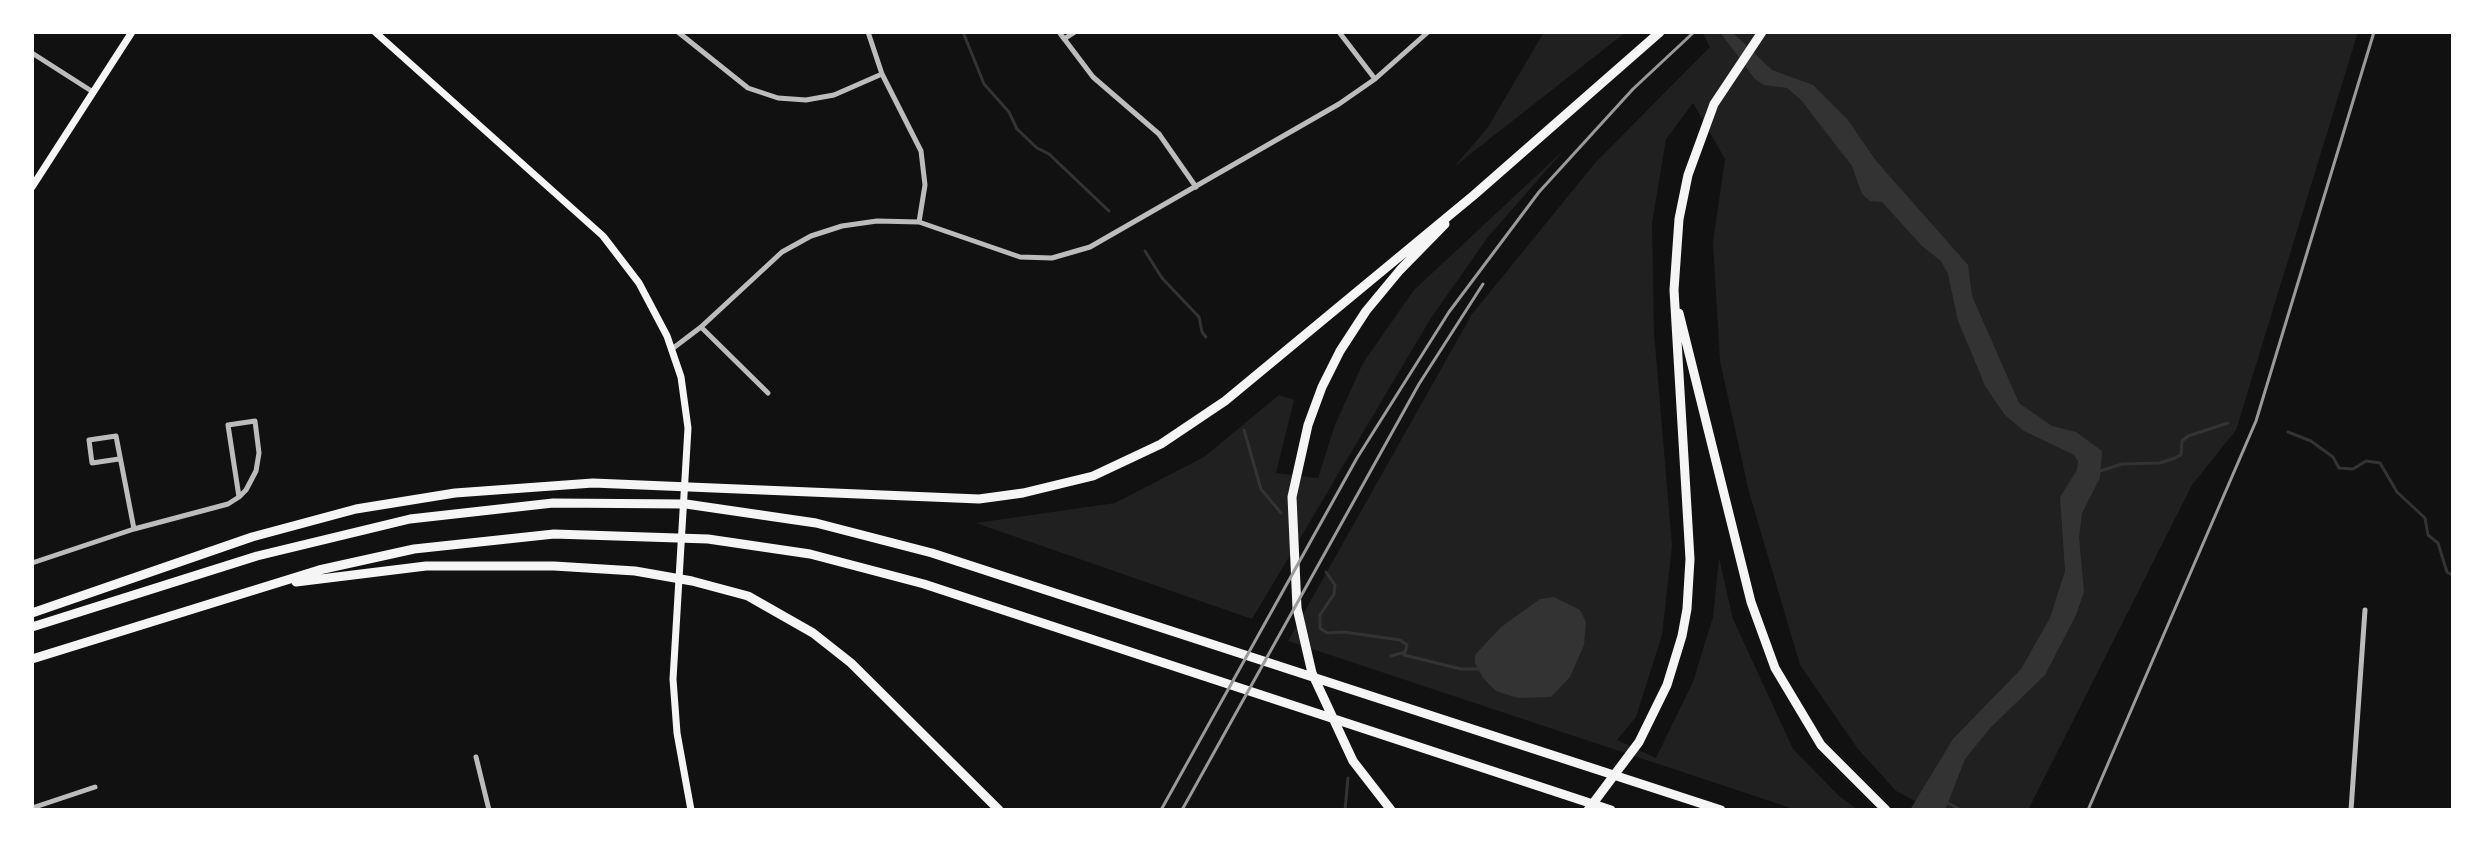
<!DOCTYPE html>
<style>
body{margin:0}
#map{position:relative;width:2485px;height:842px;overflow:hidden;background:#111;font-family:"Fira Sans",sans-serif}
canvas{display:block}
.frame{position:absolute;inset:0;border:34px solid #fff;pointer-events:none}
</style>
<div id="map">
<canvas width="2485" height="842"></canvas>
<div class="frame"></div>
</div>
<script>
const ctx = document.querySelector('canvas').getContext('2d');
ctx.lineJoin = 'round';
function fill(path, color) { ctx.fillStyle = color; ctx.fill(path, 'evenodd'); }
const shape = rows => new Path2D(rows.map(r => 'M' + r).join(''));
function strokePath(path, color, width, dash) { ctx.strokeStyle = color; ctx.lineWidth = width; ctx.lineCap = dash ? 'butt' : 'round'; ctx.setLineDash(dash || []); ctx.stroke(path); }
fill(shape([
 [1544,32,1626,32,1455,166,1488,127],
 [1702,32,2358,32,2236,430,2192,485,2028,810,1932,810,1896,791,1858,749,1800,665,1749,492,1720,361,1713,242,1725,159,1693,103,1666,139,1652,223,1654,332,1672,546,1662,635,1636,717,1617,740,1656,758,1693,682,1713,617,1719,558,1733,619,1793,749,1838,795,1858,810,1797,810,1288,641,1472,314,1595,163,1710,47],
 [1565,149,1488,237,1431,318,1252,619,976,523,1115,503,1204,457,1279,395,1294,400,1276,473,1318,478,1335,425,1363,363,1414,290]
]), '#202020');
fill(shape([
 [1720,32,1732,32,1772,70,1813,85,1847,119,1877,162,1968,265,1972,296,2019,403,2052,426,2076,432,2102,451,2100,478,2082,513,2079,537,2084,592,2076,615,2045,675,1991,727,1965,759,1945,810,1910,810,1953,739,2021,669,2050,618,2065,571,2060,497,2077,470,2078,461,2074,455,2024,431,2005,415,1985,386,1972,354,1958,321,1948,274,1941,261,1922,246,1882,202,1870,201,1862,194,1852,166,1801,100,1787,88,1764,85,1755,79],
 [1554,597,1580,610,1586,622,1584,645,1570,677,1551,697,1518,698,1496,691,1483,678,1475,663,1475,655,1501,627,1540,599]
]), '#333');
strokePath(shape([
 [963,32,984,84,1009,112,1017,129,1037,148,1049,154,1109,211],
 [1145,251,1162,278,1199,317,1202,332,1206,337],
 [1244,430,1261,489,1281,513],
 [2288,432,2311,441,2333,457,2339,468,2353,469,2366,461,2380,463,2397,492,2425,518,2428,535,2438,543,2447,572,2452,575],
 [2100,471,2122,464,2160,463,2175,458,2181,455,2182,441,2188,436,2228,423],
 [1326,572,1335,585,1334,594,1320,615,1320,628,1327,633,1344,632,1400,640,1407,645,1405,652,1391,656],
 [1404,655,1461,669,1478,669],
 [1946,802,1961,810],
 [1345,810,1348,778]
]), '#333', 3);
strokePath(shape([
 [678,32,748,88,778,98,806,100,834,95,882,74],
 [868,32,882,74,921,151,925,185,919,222],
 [1059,32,1093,77,1159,134,1196,187],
 [1339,32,1375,79],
 [1064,39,1075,32],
 [32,53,93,92],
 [701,327,768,393],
 [672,349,701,327,782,252,811,236,842,226,877,221,919,222,1020,257,1052,258,1090,247,1339,104,1375,79,1428,32],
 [119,459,92,463,89,440,116,436,134,529],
 [32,563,134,529,228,504,239,497,246,490,256,471,259,453,255,421,228,425,239,497],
 [476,757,489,810],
 [32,808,95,787],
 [2351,810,2365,610]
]), '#bcbcbc', 5);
strokePath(shape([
 [375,32,603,236,639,283,667,336,681,377,688,428,673,679,677,733,691,810],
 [32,187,132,32]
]), '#f5f5f5', 7);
strokePath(shape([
 [1679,313,1751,602,1775,668,1821,745,1886,810],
 [296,582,426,566,554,566,635,571,692,581,748,596,813,633,851,663,999,810],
 [32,613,252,537,356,509,455,493,593,483,979,499,1023,493,1093,476,1161,444,1225,401,1474,195,1660,32],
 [32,627,257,556,410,519,553,503,686,504,816,523,932,553,1721,810],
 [32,659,319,570,414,549,554,534,708,539,810,554,924,584,1611,810],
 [1391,810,1353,761,1312,673,1297,608,1292,497,1308,425,1322,387,1340,351,1366,311,1400,270,1445,224],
 [1588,810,1639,742,1667,685,1682,636,1687,609,1690,559,1674,290,1679,219,1688,175,1714,104,1762,32]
]), '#f5f5f5', 9);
strokePath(shape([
 [1161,810,1357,458,1449,312,1539,192,1633,89,1694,32],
 [1182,810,1419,384,1483,284],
 [2088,810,2256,421,2374,32]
]), '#9a9a9a', 3);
</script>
